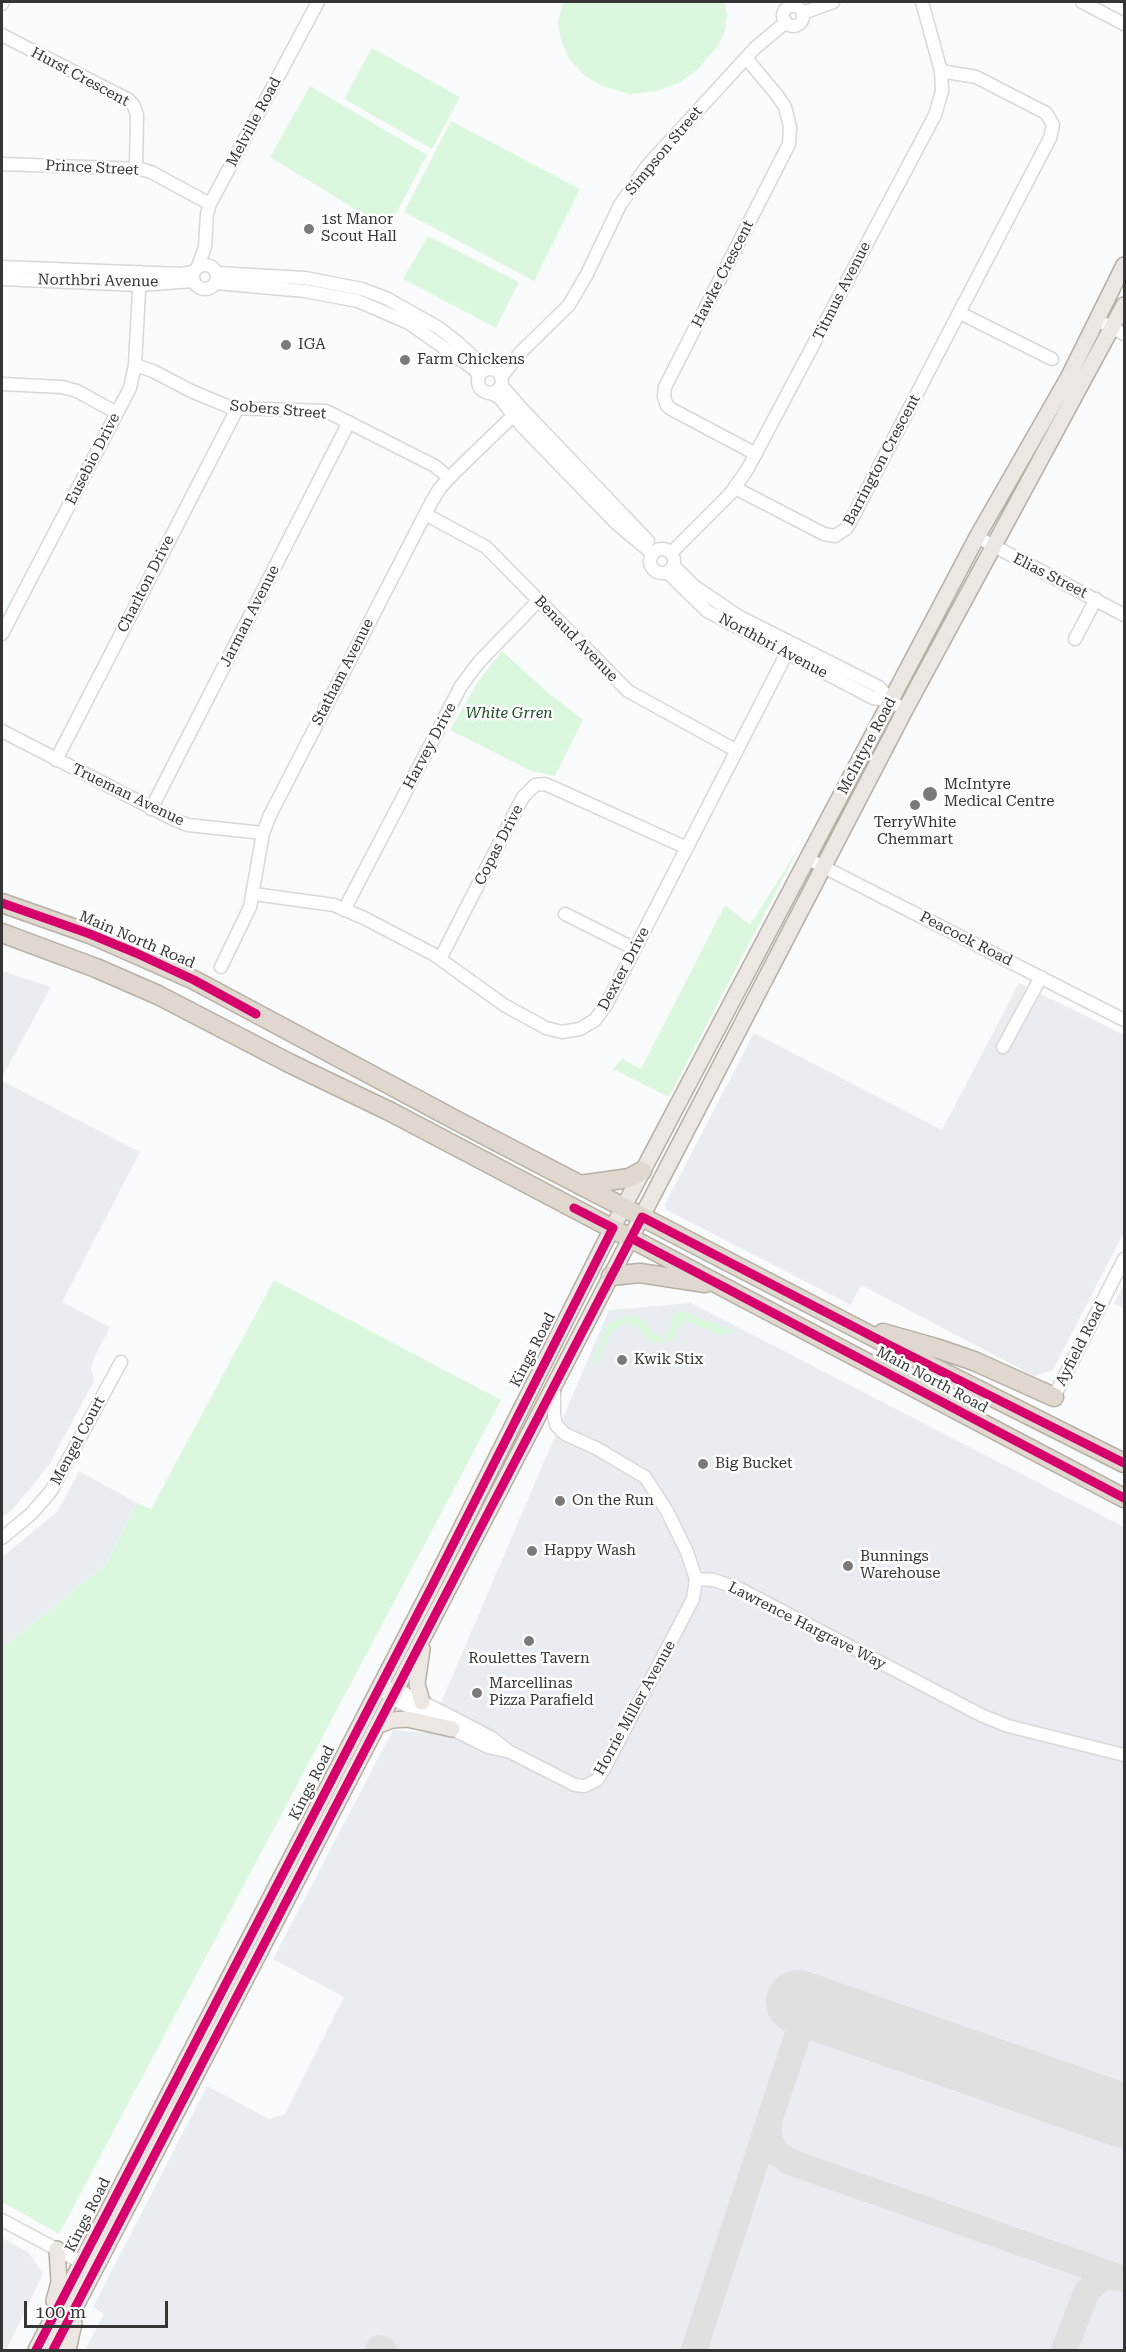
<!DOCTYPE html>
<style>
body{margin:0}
#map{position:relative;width:1126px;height:2352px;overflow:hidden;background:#fafbfc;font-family:"Roboto Serif",serif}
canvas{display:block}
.frame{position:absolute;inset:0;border:3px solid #353536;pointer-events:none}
.scale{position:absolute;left:24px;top:2301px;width:144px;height:27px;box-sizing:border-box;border:3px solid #353536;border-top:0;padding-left:8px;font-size:18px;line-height:21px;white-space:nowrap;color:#353536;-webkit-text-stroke:4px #fff;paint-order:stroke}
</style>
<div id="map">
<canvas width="1126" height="2352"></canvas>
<div class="frame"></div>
<div class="scale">100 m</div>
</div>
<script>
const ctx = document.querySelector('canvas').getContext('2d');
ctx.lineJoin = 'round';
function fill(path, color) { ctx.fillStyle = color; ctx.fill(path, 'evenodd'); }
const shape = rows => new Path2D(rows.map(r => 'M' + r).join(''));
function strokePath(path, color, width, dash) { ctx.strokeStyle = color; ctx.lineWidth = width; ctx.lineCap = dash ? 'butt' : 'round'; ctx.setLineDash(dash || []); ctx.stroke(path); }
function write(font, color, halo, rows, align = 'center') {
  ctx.font = font + ' "Roboto Serif",serif'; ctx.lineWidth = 5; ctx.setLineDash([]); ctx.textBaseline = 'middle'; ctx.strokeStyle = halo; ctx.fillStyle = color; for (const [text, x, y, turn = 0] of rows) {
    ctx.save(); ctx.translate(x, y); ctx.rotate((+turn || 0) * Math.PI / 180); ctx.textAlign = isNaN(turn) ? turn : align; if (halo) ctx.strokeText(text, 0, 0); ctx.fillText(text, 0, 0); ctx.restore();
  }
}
fill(shape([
 [2,971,51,987,2,1077],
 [1019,983,1124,1035,1124,1232,1053,1370,1034,1376,861,1285,851,1305,847,1303,667,1210,665,1204,754,1033,942,1130],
 [2,1081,140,1152,62,1302,110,1327,94,1358,91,1369,94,1381,49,1465,13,1509,2,1518],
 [1124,1284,1124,1309,1114,1304],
 [691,1303,1124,1527,1124,2350,85,2350,104,2314,93,2307,207,2086,269,2119,285,2114,344,1997,273,1959,393,1730,428,1733,609,1310],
 [79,1471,137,1503,106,1564,2,1648,2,1557,58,1511],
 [2,2238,29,2253,43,2274,6,2350,2,2350]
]), '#e9edf1');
fill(shape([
 [563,2,725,2,727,15,725,31,717,47,698,69,679,83,657,91,630,94,605,87,586,77,569,59,561,40,558,22],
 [372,48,460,97,432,149,344,99],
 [310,86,427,155,388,229,270,157],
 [451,121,580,189,534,281,404,212],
 [428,236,519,282,496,328,403,279],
 [502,651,546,691,583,720,555,776,531,771,450,730,479,680],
 [801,844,669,1097,613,1069,623,1058,626,1061,641,1069,725,905,750,925],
 [274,1280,501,1400,59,2234,2,2202,2,1648,106,1564,137,1503,151,1509],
 [684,1311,688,1313,736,1332,721,1335,685,1321,681,1322,673,1340,668,1343,666,1335,670,1326,671,1319,675,1313],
 [635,1315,644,1319,652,1332,662,1337,666,1344,648,1341,639,1327,626,1323,611,1332,597,1364,592,1361,608,1324,622,1317]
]), '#dbf8de');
strokePath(shape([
 [797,2036,803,2028,814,2020,824,2016,837,2016],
 [769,2122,769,2134,771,2144,777,2153,790,2162,1124,2279],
 [379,2348,384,2350],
 [694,2350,807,2006],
 [1064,2350,1087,2291,1101,2279,1110,2277,1122,2278]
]), '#dfe0e0', 26);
strokePath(shape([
 [798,2002,1124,2116]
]), '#dfe0e0', 64);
const minor = shape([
 [1082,2,1124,24],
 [2,4,3,2],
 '783 16a10 10 0 1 1 20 0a10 10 0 1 1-20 0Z',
 [803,13,833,2],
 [2,35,129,100,134,106,137,115,136,168],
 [746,58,777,95,785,107,790,127,789,144,665,387,664,397,667,406,673,410,756,454],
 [2,164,140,169,151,172,210,204],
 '193 277a12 12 0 1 1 24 0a12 12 0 1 1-24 0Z',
 [198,266,205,247,207,214,210,204,318,2],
 [2,267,181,274,194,272],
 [217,273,305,278,362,289,386,298,439,328,457,342,486,369],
 [2,279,139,285,194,281],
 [216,283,305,291,358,301,409,323,470,366,477,372,478,377],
 [960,313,1052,359],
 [1097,320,1124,334],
 [135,365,153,371,191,391,232,408,326,411,435,466,449,478],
 '478 381a12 12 0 1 1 24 0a12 12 0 1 1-24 0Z',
 [501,377,521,352,569,305,587,274,620,205,647,166,755,48,786,22],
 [2,384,62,387,77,391,117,413],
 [501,385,521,408,648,541],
 [491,393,500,398,522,426,617,524,653,554],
 [735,488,824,534,835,536,847,528,1050,138,1053,125,1046,113,976,77,941,71],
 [425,514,486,547,628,691,737,751],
 [977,537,1124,615],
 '650 561a12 12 0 1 1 24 0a12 12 0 1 1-24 0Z',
 [671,553,730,494,747,470,935,115,942,91,941,71,922,2],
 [673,565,694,586,738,616,879,687,891,701,905,710],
 [667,572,707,611,873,698,891,701],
 [2,634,130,388,135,365,140,272],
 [1075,639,1096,599],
 [2,731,175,820,188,825,263,833],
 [56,760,237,409],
 [151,809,349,422],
 [808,859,1124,1020],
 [254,894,334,905,364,918,433,954,504,1005,546,1028,562,1032,580,1029,595,1020,606,1005,792,643],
 [344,910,461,686,479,662,539,600],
 [565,914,635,949],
 [440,959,523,797,535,785,545,784,552,787,687,848],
 [221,967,250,907,263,833,270,815,432,501,440,488,455,472,521,408],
 [1003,1047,1041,977],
 [554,1387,554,1414,556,1425,565,1434,596,1448,645,1477,667,1511,687,1552,696,1579,714,1580,740,1589,981,1715,1008,1726,1124,1755],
 [1054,1397,1124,1259],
 [2,1538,31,1514,51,1491,121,1362],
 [387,1688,396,1689,456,1719,492,1738,508,1751,575,1785,585,1786,597,1780,604,1769,693,1599,696,1579],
 [385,1692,391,1698,488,1747,506,1751],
 [2,2220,88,2266]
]);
const major = shape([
 [422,1702,417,1684,422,1649],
 [377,1726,392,1720,407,1719,452,1729],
 [54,2301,59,2282,57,2249],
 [36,2350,431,1588,602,1248,977,537,1068,378,1124,265],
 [53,2350,905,710,1124,305],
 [68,2350,74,2323]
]);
const highway = shape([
 [2,903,90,934,194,980,463,1124,887,1344,1124,1463],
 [2,933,96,968,158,995,289,1063,391,1112,1124,1498],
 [580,1185,629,1178,642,1171],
 [611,1276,640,1273,705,1283],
 [883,1333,936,1348,974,1361,1054,1397]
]);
strokePath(minor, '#d7d8d9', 15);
strokePath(major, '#b6afa4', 18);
strokePath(highway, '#b6afa4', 21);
strokePath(minor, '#fefeff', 12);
strokePath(major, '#ece7e2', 15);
strokePath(highway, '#e0d8ce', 18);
strokePath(shape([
 [2,903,90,934,136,953,194,980,256,1014],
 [631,1238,1124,1498],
 [36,2350,431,1588,613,1228,574,1208],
 [53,2350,642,1217,887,1344,1124,1463]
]), '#d6006c', 9);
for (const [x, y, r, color] of [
 [309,229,6,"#7a7a7b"],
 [286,345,6,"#7a7a7b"],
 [405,360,6,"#7a7a7b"],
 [930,794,8,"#7a7a7b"],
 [915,805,6,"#7a7a7b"],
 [622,1360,6,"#7a7a7b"],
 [703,1464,6,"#7a7a7b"],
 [560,1501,6,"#7a7a7b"],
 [532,1551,6,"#7a7a7b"],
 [848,1566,6,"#7a7a7b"],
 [529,1641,6,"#7a7a7b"],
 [477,1693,6,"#7a7a7b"]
]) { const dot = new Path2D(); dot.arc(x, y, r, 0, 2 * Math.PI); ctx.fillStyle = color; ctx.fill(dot); strokePath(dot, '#fff', 2); }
write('15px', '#353536', '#fff', [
 ["Hurst Crescent",80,77,28],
 ["Melville Road",254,122,-62],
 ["Simpson Street",664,151,-50],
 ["Prince Street",92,168,3],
 ["Hawke Crescent",723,274,-63],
 ["Northbri Avenue",98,281,1],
 ["Titmus Avenue",842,291,-63],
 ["Sobers Street",278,410,5],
 ["Eusebio Drive",93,459,-63],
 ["Barrington Crescent",882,460,-62],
 ["Elias Street",1050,576,27],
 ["Charlton Drive",146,584,-63],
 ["Jarman Avenue",250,616,-63],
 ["Benaud Avenue",576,639,46],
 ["Northbri Avenue",773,646,28],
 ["Statham Avenue",343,672,-63],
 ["Harvey Drive",430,746,-62],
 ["McIntyre Road",867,746,-62],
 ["Trueman Avenue",128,795,26],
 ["Copas Drive",499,845,-63],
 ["Peacock Road",966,939,27],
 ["Main North Road",137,940,23],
 ["Dexter Drive",624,969,-62],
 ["Ayfield Road",1081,1344,-63],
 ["Kings Road",533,1350,-63],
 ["Main North Road",932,1380,28],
 ["Mengel Court",78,1441,-62],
 ["Lawrence Hargrave Way",807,1626,27],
 ["Horrie Miller Avenue",635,1708,-61],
 ["Kings Road",312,1783,-63],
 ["Kings Road",88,2215,-63]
]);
write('15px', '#353536', '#fff', [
 ["1st Manor",321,220],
 ["Scout Hall",321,237],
 ["IGA",298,345],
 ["Farm Chickens",417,360],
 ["McIntyre",944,785],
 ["Medical Centre",944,802],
 ["TerryWhite",915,823,"center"],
 ["Chemmart",915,840,"center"],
 ["Kwik Stix",634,1360],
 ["Big Bucket",715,1464],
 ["On the Run",572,1501],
 ["Happy Wash",544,1551],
 ["Bunnings",860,1557],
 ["Warehouse",860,1574],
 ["Roulettes Tavern",529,1659,"center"],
 ["Marcellinas",489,1684],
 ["Pizza Parafield",489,1701]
], 'left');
write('italic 15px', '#114b1c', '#fff', [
 ["White Grren",509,714]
]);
</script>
